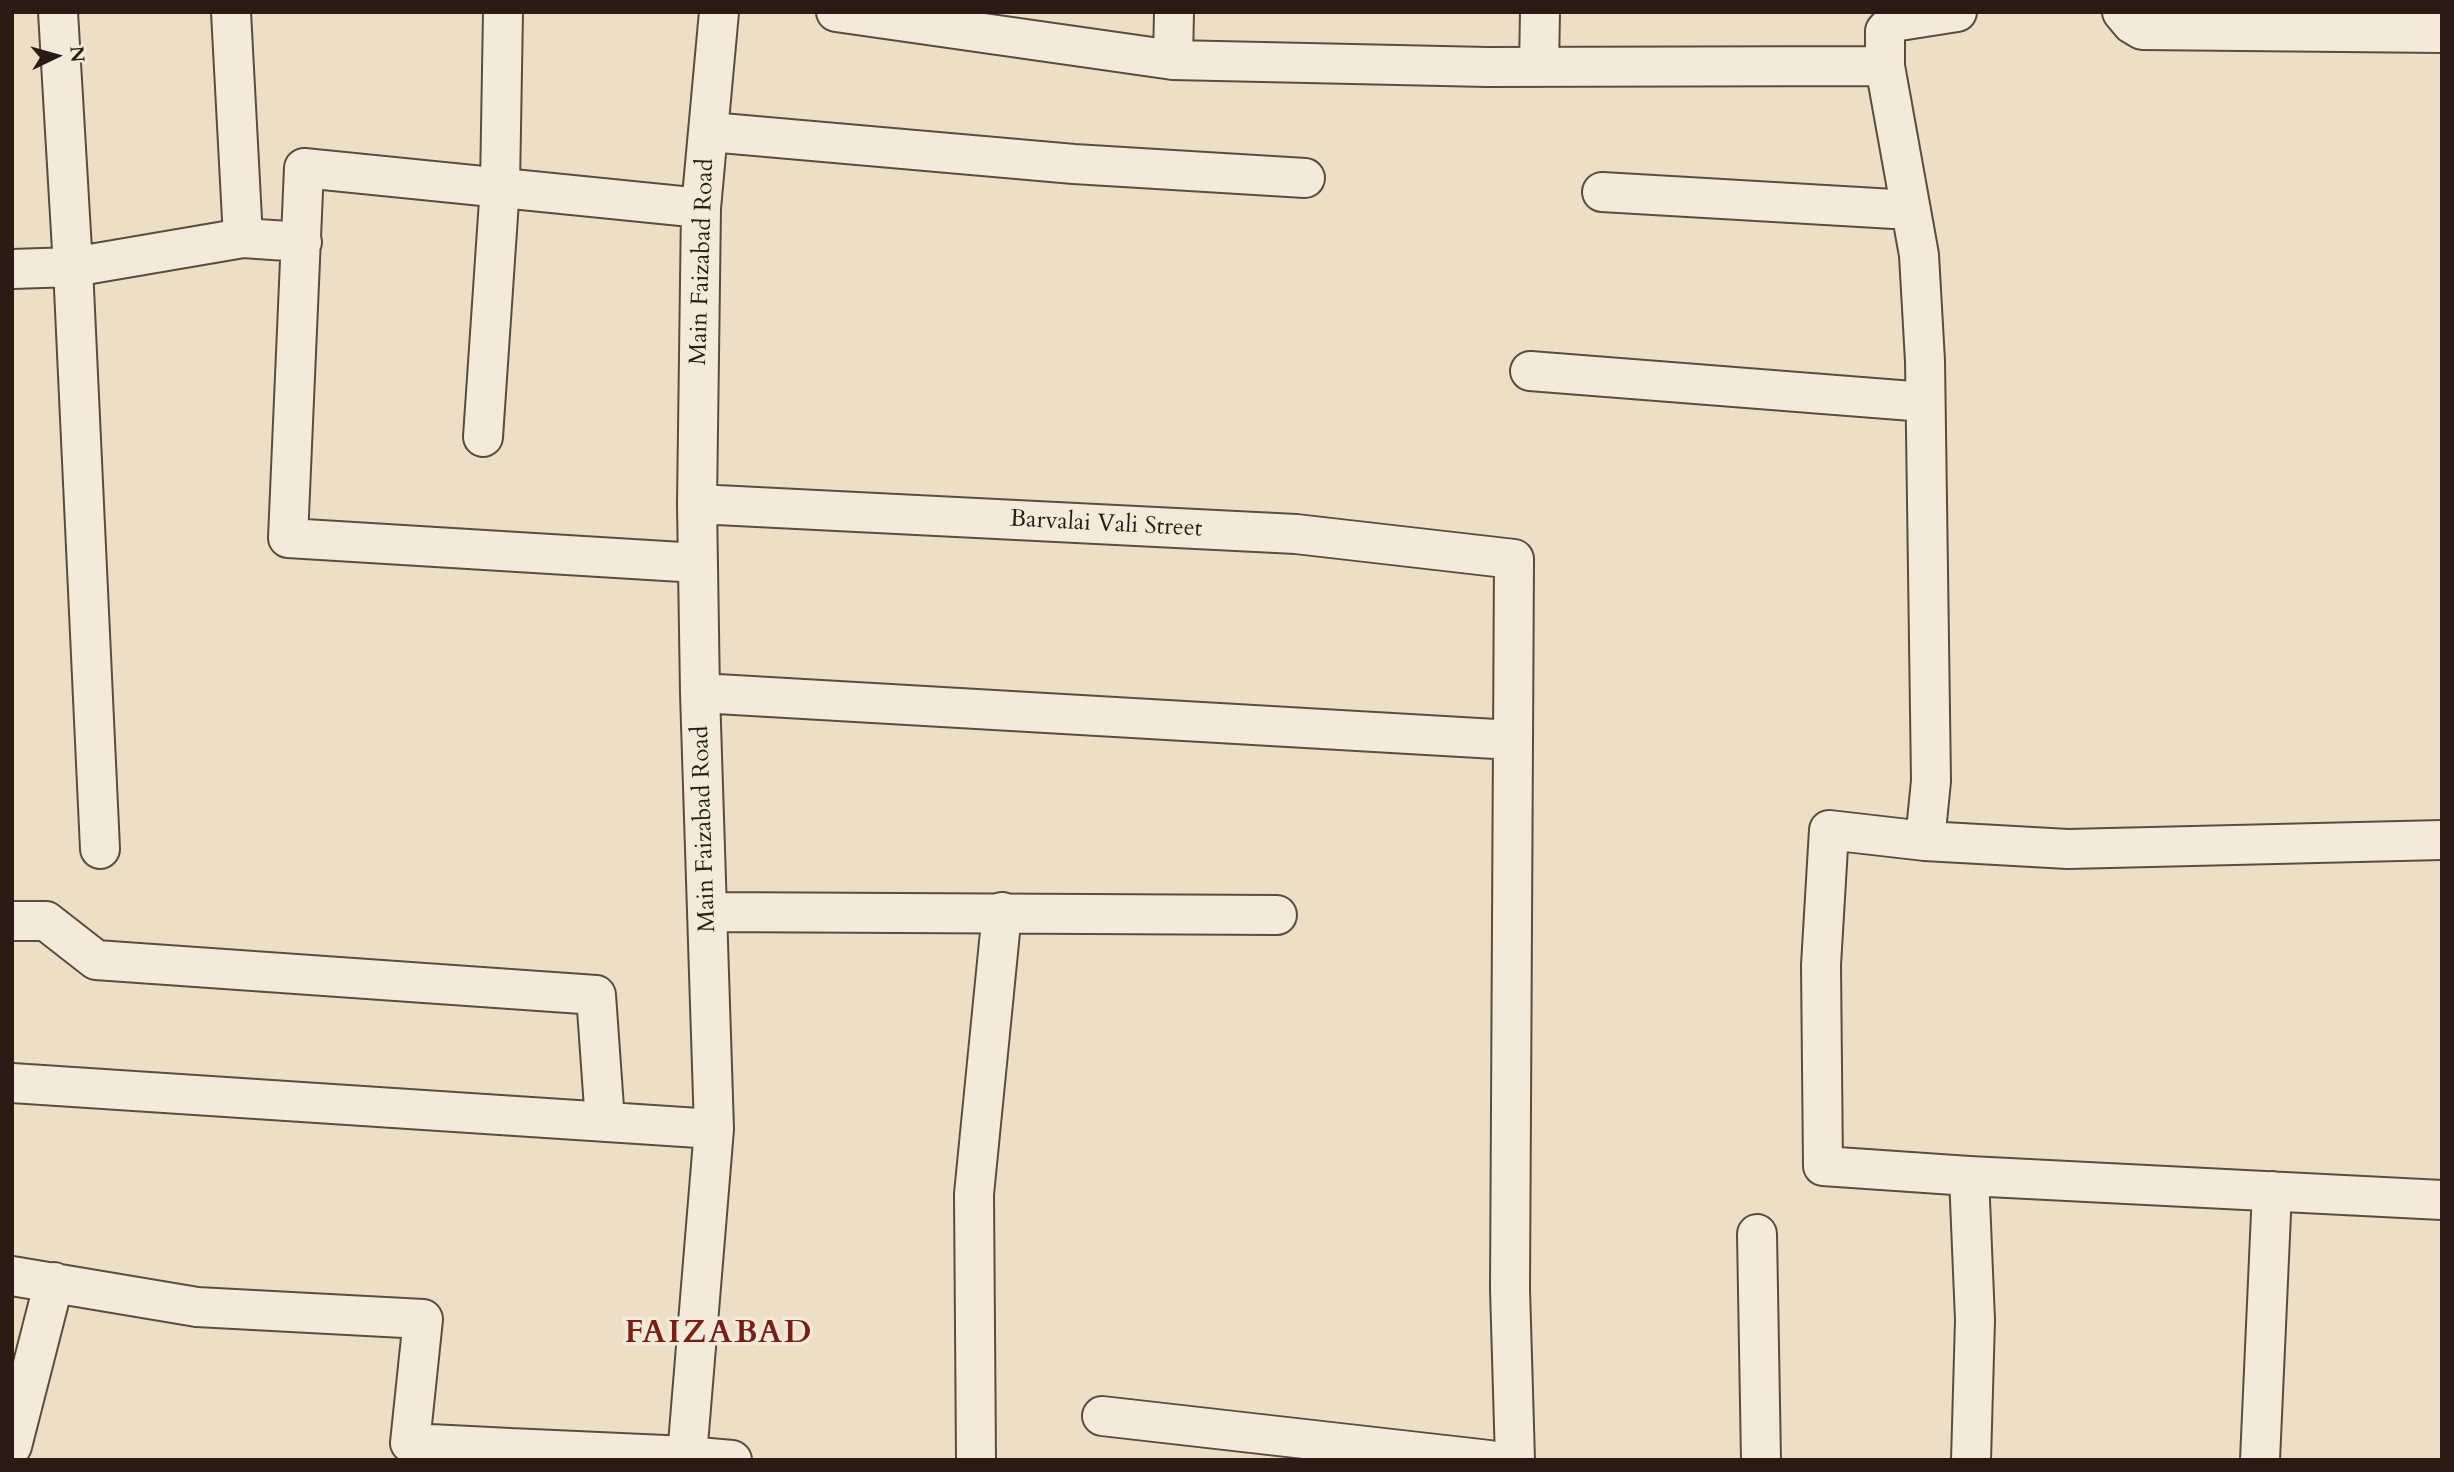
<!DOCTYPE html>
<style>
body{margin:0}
#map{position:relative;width:2454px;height:1472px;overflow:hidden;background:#eddfc5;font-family:Cardo,serif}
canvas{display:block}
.frame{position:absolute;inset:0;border:14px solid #2a1b15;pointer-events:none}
.north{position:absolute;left:21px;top:21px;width:70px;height:70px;-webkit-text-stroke:5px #f3ead9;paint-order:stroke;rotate:85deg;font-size:19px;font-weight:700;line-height:28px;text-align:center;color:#2a1b15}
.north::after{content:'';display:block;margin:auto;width:24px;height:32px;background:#2a1b15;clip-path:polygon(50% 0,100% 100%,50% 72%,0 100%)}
</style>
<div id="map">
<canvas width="2454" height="1472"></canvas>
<div class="frame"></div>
<div class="north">N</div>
</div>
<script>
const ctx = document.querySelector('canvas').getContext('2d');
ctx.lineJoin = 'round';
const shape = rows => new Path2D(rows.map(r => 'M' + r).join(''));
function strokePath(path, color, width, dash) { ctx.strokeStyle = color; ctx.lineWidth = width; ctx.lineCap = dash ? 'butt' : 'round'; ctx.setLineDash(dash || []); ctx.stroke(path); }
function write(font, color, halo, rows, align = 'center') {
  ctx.font = font + ' Cardo,serif'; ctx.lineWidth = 7; ctx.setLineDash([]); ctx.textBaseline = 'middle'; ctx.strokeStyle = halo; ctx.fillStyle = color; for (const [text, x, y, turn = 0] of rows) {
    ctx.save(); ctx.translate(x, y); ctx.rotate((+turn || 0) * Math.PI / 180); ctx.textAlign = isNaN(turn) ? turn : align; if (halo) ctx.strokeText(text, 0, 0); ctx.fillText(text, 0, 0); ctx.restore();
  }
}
const minor = shape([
 [58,12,73,267,100,849],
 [231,12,243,238],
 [836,12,1173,60,1487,67,1885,66],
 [2122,12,2132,24,2142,30,2442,33],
 [1173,60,1174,12],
 [1539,67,1540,12],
 [710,132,1074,164,1305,178],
 [1602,192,1911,210],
 [12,269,73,267,243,238,302,242],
 [1530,371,1925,402],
 [483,437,500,186,503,12],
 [697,504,1296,534,1514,559,1510,1289,1515,1460],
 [698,563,288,538,304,168,701,208],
 [700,693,1513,740],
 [2442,840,2068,849,1925,841,1829,830,1821,965,1823,1166,1969,1176,2442,1200],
 [1925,841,1931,781,1925,361,1919,255,1885,66,1885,31,1893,22,1957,12],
 [709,912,1277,915],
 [12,921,46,921,96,960,596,995,605,1122],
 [12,1083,714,1129],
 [1969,1176,1975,1320,1971,1460],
 [1757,1234,1761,1460],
 [12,1276,197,1307,423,1319,410,1443,510,1448],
 [1102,1416,1489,1460],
 [12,1446,54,1282],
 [687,1456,732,1460],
 [508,1460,510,1448,687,1456,714,1129,700,693,697,504,701,208,719,12],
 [976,1460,974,1194,1002,912],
 [2260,1460,2272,1191]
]);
strokePath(minor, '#5b4c41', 42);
strokePath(minor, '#f3ead9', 38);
write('24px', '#2a1b15', '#f3ead9', [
 ["Main Faizabad Road",703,262,-88],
 ["Barvalai Vali Street",1106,525,3],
 ["Main Faizabad Road",705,829,-92]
]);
ctx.letterSpacing = '2px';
write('bold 32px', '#7a1f14', '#f3ead9', [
 ["FAIZABAD",719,1335]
]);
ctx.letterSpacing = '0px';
</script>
